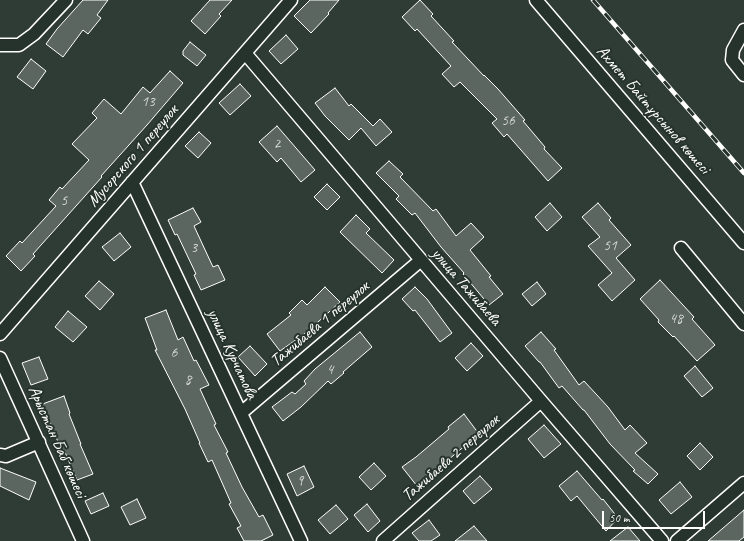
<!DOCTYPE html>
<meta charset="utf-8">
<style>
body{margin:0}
#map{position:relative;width:744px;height:541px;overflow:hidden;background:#2f3b35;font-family:Caveat,sans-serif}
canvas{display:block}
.scale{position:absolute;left:602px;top:511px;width:103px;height:18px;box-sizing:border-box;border:2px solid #fff;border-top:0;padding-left:5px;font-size:12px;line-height:14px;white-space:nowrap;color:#fff;-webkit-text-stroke:3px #26332d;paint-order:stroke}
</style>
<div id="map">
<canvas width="744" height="541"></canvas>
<div class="scale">50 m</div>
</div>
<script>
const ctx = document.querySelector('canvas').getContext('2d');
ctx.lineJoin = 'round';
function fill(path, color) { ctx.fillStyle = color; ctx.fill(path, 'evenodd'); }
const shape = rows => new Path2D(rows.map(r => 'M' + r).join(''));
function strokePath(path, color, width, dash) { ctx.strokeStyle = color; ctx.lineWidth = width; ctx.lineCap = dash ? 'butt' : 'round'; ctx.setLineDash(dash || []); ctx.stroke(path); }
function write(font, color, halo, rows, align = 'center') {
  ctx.font = font + ' Caveat,sans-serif'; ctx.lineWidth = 4; ctx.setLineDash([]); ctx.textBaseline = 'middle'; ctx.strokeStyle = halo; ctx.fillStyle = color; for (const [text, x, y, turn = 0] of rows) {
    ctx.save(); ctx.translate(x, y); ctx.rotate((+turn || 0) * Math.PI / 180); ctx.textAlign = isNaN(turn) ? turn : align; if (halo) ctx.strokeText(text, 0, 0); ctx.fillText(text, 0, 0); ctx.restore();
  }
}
const building = shape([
 [83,0,108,0,97,15,101,18,88,34,83,30,63,57,46,44,57,29,83,0],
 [210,0,232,0,219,14,221,16,205,34,191,21,210,0],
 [310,0,339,0,328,13,329,14,311,33,294,16,310,0],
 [420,0,433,14,431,16,454,41,452,42,484,76,484,75,498,89,525,120,523,121,545,147,544,149,562,168,548,181,507,134,504,137,492,123,497,119,460,82,454,87,442,74,451,66,417,29,415,31,402,17,420,0],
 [286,35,298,49,281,64,269,51,286,35],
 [190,42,206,55,197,66,183,55,183,51,190,42],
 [31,59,46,71,33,89,17,77,31,59],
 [170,71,183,83,147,125,101,176,102,177,33,254,35,256,21,271,6,256,20,241,22,243,56,206,49,200,60,187,62,189,89,160,72,144,97,118,92,113,104,99,121,114,143,87,150,93,170,71],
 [240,84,251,96,230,115,219,103,240,84],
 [335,88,349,106,351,104,373,126,380,119,392,132,376,146,361,128,349,140,325,116,315,103,335,88],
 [277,126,315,170,301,182,281,158,277,162,259,142,277,126],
 [199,132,211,143,198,158,185,146,199,132],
 [389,161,403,174,400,177,433,211,436,209,456,236,471,223,484,237,470,250,491,276,489,277,503,294,489,305,463,274,464,273,441,247,415,213,412,215,396,199,399,196,376,173,389,161],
 [327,184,340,197,327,210,314,197,327,184],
 [550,203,562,217,547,231,535,217,550,203],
 [598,203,611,218,609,220,631,245,616,258,635,280,612,301,598,285,612,273,588,246,600,237,582,217,598,203],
 [193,208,201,222,194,226,213,267,218,265,225,280,201,290,194,275,196,274,177,234,175,235,168,220,193,208],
 [356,215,370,229,366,233,394,260,382,273,340,232,356,215],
 [120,233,131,247,114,261,102,247,120,233],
 [660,280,694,317,692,319,715,345,697,361,674,336,673,337,658,322,659,320,640,299,660,280],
 [99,281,114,294,100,310,85,296,99,281],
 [537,282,546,294,532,306,522,294,537,282],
 [325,287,340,302,307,332,280,351,267,334,291,315,289,313,302,300,307,305,325,287],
 [415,287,427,299,452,333,440,342,415,310,413,311,402,299,415,287],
 [166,310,178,340,183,337,194,361,196,360,209,385,200,389,216,424,214,425,228,452,226,453,242,487,259,517,263,515,273,535,261,541,244,541,237,528,241,526,229,504,231,503,212,460,208,462,199,443,200,443,185,409,155,350,157,350,145,318,166,310],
 [68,311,87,327,73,342,55,327,68,311],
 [360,332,372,347,343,372,344,373,331,384,328,381,301,407,283,421,272,407,292,392,295,394,306,384,304,381,315,369,360,332],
 [541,332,556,349,554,350,579,385,584,381,608,407,625,430,630,425,647,443,635,453,658,474,648,484,633,471,635,470,610,444,584,410,583,410,562,386,559,388,540,362,539,362,525,346,541,332],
 [471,343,483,356,467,371,455,358,471,343],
 [250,346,267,364,255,376,238,357,250,346],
 [39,357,48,379,31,385,22,363,39,357],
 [695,366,713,388,702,397,684,376,695,366],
 [64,396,70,413,69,414,81,444,80,444,93,474,77,480,64,450,62,451,49,421,47,422,40,405,64,396],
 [464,414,479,434,417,486,402,467,416,457,449,429,448,427,464,414],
 [544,425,561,444,544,458,528,439,544,425],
 [700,443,713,457,700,470,687,456,700,443],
 [374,463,386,476,371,490,359,477,374,463],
 [304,466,314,487,297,496,287,474,304,466],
 [0,468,36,482,29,500,0,486,0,468],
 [577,471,602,500,603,499,618,518,606,531,577,496,571,501,559,486,577,471],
 [480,476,492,489,474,504,463,491,480,476],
 [680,482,692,497,671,514,659,500,680,482],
 [103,493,109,506,91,514,85,501,103,493],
 [137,499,146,518,130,525,121,507,137,499],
 [367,504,380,521,368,532,354,515,367,504],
 [336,505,348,519,330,534,318,520,336,505],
 [744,510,744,537,739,541,708,541,744,510],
 [429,520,440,535,431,541,419,541,412,533,429,520],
 [474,526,487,541,455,541,474,526],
 [628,527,640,541,610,541,628,527]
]);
fill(building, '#5b6661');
strokePath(building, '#fff', 1);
const minor = shape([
 [536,0,744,243],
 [744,30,733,50,732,60,744,75],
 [0,45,19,45,34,34,66,0],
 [245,53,541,401,662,541],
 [132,182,301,541],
 [681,248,744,324],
 [0,334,291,0],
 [0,358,83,541],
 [241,413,421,260],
 [0,455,6,456,39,442],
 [383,541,541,401],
 [677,541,744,483]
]);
strokePath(minor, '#fff', 15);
strokePath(minor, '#26332d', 12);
const rail = shape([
 [593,0,744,173]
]);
strokePath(rail, '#fff', 4.5);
strokePath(rail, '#26332d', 3, [9]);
write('15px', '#d6d9d8', null, [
 ["13",148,102],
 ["56",508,121],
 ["2",277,144],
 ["5",64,201],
 ["51",610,246],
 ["3",194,248],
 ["48",676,319],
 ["6",174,353],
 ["4",330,370],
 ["8",188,380],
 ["9",300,481]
]);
write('17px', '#fff', '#26332d', [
 ["Ахмет Байтұрсынов көшесі",653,110,49],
 ["Мусорского 1 переулок",133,156,-49],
 ["улица Тажибаева",466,287,49],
 ["Тажибаева 1 переулок",320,324,-40],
 ["улица Курчатова",232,354,65],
 ["Арыстан Баб көшесі",57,442,66],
 ["Тажибаева 2 переулок",451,458,-41]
]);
</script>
